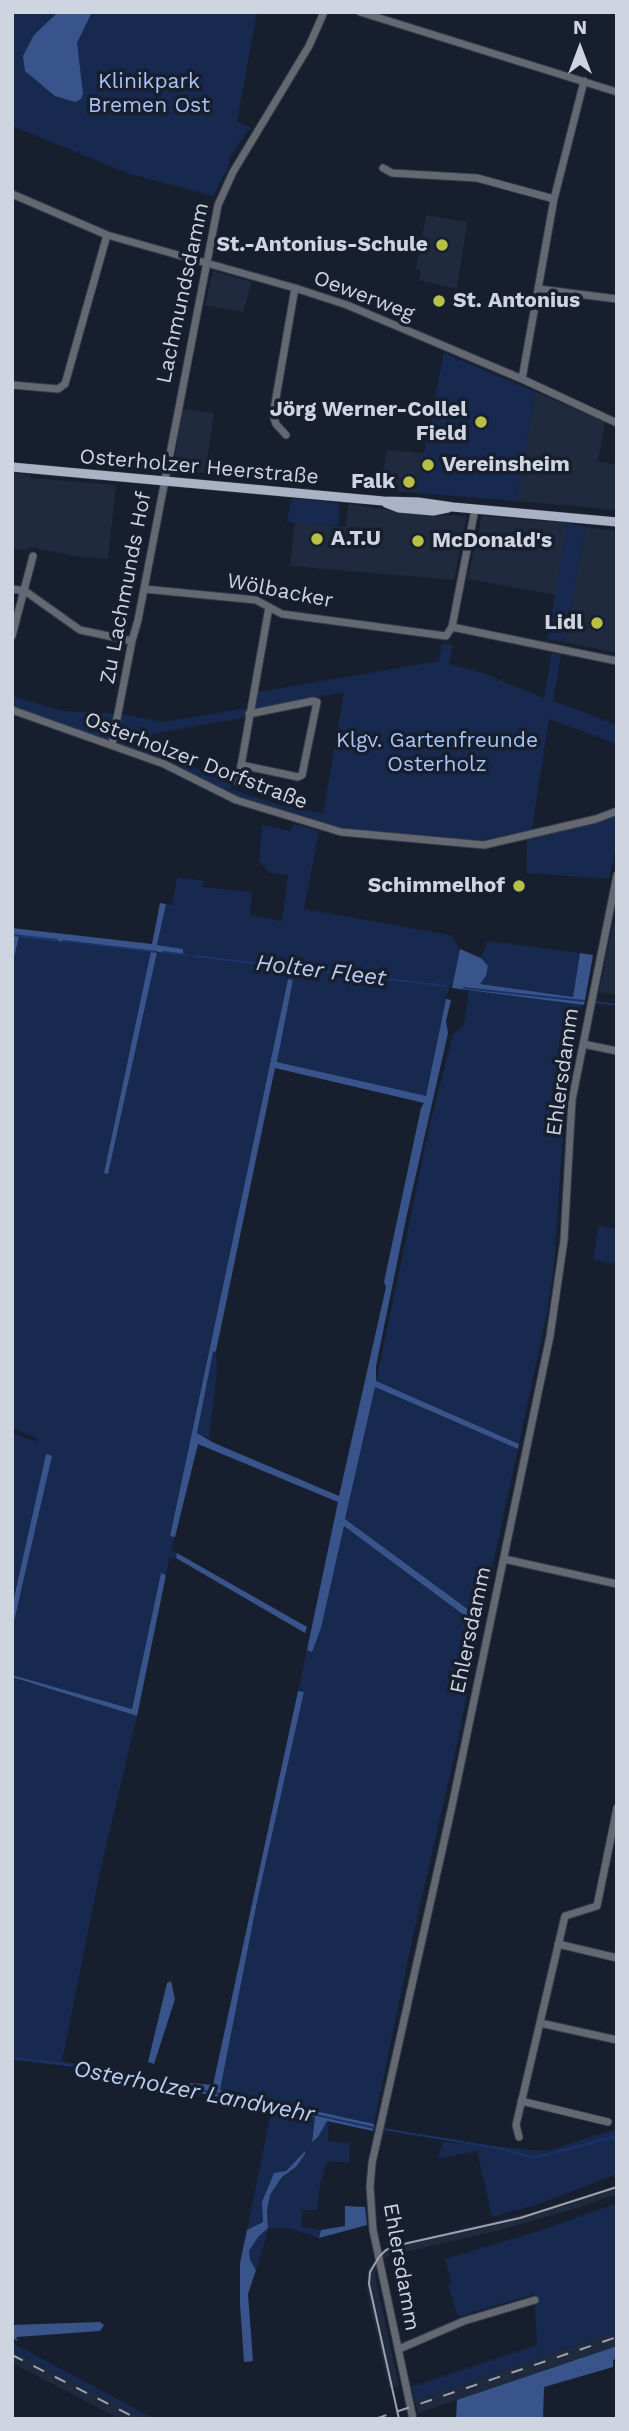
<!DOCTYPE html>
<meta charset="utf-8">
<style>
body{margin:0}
#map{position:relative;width:629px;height:2431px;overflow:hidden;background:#171f2f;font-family:"Work Sans",sans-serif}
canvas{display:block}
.frame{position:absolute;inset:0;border:14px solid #cfd5e0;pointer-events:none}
.north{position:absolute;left:545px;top:14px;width:70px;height:70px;-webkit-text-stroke:5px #171f2f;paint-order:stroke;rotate:0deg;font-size:19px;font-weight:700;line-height:28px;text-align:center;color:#cfd5e0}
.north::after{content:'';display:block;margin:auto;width:24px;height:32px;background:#cfd5e0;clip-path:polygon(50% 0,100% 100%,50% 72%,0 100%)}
</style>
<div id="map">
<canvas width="629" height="2431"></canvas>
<div class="frame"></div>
<div class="north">N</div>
</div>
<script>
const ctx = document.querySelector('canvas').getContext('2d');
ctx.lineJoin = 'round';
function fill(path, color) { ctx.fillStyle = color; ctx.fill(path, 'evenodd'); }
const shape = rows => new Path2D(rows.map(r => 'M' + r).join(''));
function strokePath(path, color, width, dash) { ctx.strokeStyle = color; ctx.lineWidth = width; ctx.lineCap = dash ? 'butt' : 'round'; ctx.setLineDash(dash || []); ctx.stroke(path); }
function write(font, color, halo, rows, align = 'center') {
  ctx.font = font + ' "Work Sans",sans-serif'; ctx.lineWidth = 7; ctx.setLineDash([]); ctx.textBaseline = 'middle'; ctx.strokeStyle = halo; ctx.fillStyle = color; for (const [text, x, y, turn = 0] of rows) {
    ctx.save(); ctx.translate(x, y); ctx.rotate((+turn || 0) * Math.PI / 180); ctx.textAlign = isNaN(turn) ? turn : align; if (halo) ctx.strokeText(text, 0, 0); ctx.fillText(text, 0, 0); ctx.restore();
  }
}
fill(shape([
 [426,215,467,222,457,289,419,280,421,271,416,269],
 [213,271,252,282,243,312,205,305],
 [536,392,605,422,598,461,617,465,617,510,516,501],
 [183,409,214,413,205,473,179,471,177,468,175,457],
 [387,450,424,453,416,493,379,490],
 [12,473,30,475,31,478,116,485,108,559,74,556,30,547,29,550,12,549],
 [350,504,405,513,465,516,466,519,454,580,290,566,295,522,346,527,348,506],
 [482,516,568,523,556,595,467,579],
 [586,527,617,531,617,653,564,642],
 [613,923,617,923,617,995,599,992],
 [617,2185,617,2194,577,2208,496,2231,388,2256,377,2269,375,2276,399,2386,389,2389,367,2291,368,2270,380,2253,393,2245,534,2212],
 [617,2331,617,2346,418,2413,415,2401],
 [12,2351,146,2419,120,2419,12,2363]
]), '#1f2a3e');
fill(shape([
 [12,12,257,12,237,122,252,128,246,133,229,159,230,165,213,196,127,173,12,126],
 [444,353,536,392,516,501,416,493],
 [293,498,337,503,340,509,338,526,287,522,290,503],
 [568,523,586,527,564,642,547,639],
 [442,643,453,645,449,664,483,673,544,698,552,653,561,655,553,701,617,725,617,744,549,719,532,829,483,840,447,840,340,829,230,795,192,774,159,760,12,707,12,696,63,711,121,714,164,722,247,708,252,693,439,661],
 [344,692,323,814,280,805,231,789,231,784,149,748,152,734,246,717,254,710],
 [617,814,617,842,609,879,526,873,527,839],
 [293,824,319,831,304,909,451,935,460,949,454,981,447,994,426,1097,277,1062,293,981,288,979,170,1535,175,1537,171,1550,177,1553,176,1558,170,1557,166,1575,161,1573,132,1709,123,1708,12,1675,12,1630,51,1456,46,1455,12,1607,12,1433,36,1442,37,1438,12,1428,12,965,19,937,151,951,104,1173,157,951,183,953,183,949,157,945,166,904,172,905,177,877,204,881,203,887,252,892,250,915,282,921,288,875,269,873,259,861,262,825,291,831],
 [487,941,580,953,573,997,479,984,486,976,488,966,481,958],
 [469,990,581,1005,566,1088,554,1266,547,1313,519,1444,376,1382,430,1124,453,1034,464,1025],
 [599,1225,617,1230,617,1264,593,1260],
 [216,1351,217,1371,209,1438,197,1433,213,1352],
 [374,1387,518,1449,481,1619,345,1519],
 [344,1526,480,1627,458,1740,411,1945,374,2124,220,2090,258,1897,304,1692,298,1691,307,1650,311,1652,321,1628],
 [12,1677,137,1716,100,1872,62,2061,177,2082,176,2088,65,2066,12,2060],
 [272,2107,315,2117,312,2140,318,2137,327,2121,329,2122,328,2141,350,2143,349,2163,327,2161,320,2185,317,2210,303,2210,301,2227,321,2230,319,2238,289,2228,269,2228,256,2270,250,2260,249,2251,258,2237,268,2228,267,2211,270,2195,283,2177,296,2167,305,2151,286,2171,262,2202,263,2222,247,2230],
 [617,2129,617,2174,536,2205,492,2217,477,2151,438,2159,443,2142,546,2151],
 [617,2203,617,2331,415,2401,411,2387,537,2345,534,2294,458,2317,448,2285,452,2284,445,2259,536,2232],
 [12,2343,29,2352,155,2419,146,2419,12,2351]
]), '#17294e');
fill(shape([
 [58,12,92,12,77,43,83,93,81,99,75,102,55,96,25,71,23,56,34,35],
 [160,903,166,904,157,945,183,949,183,954,157,952,108,1174,104,1173,151,951,19,937,12,965,12,928,152,944],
 [460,949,481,958,488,966,486,976,480,984,573,997,580,953,593,955,584,1005,452,988],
 [288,979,293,980,277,1062,426,1096,446,999,451,1000,446,1021,448,1033,407,1214,376,1366,376,1381,519,1444,518,1449,375,1387,345,1519,481,1619,480,1627,344,1526,321,1628,312,1652,307,1650,338,1502,198,1444,175,1537,170,1536],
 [275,1068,424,1103,421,1108,384,1282,386,1287,339,1496,214,1443,197,1433,213,1352,216,1351],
 [46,1454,52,1456,12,1630,12,1607],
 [177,1553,307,1627,305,1633,176,1558],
 [161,1573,166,1575,137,1716,12,1677,12,1675,132,1709],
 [298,1691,304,1692,258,1897,220,2090,374,2124,373,2131,327,2121,318,2137,312,2142,315,2117,176,2088,177,2082,213,2085],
 [171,1981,175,1999,154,2064,148,2062,167,1983],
 [305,2151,305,2154,296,2167,282,2177,270,2195,267,2211,268,2228,258,2237,249,2251,250,2260,256,2270,248,2294,253,2361,244,2362,240,2304,240,2263,247,2230,263,2222,262,2202,274,2173,286,2171],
 [345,2206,365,2207,367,2225,319,2238,321,2230,345,2226],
 [100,2322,104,2325,100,2331,16,2337,18,2341,12,2338,12,2325],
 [617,2346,617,2358,613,2360,613,2367,544,2387,543,2419,456,2419,457,2400]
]), '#38548b');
strokePath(shape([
 [12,935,57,940],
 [63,941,157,952],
 [163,952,187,955],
 [195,956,446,986],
 [464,988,584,1001],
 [595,1002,617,1005],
 [12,2058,63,2064,221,2094,375,2128],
 [383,2129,498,2148,534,2158,617,2136]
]), '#1a3368', 2);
const minor = shape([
 [360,12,617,92],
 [383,168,392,173,477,178,554,199],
 [12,194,107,235,295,288,347,305,522,379,617,423],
 [539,289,617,299],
 [522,379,554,199,584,81],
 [12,385,58,389,65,384,107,235],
 [286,435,276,424,273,415,295,288],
 [12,589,25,591,80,630,132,641],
 [144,589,256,600,282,614,446,636,452,627,475,509],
 [452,627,617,661],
 [12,636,33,556],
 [12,710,164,764,236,800,341,832,484,845,596,819,617,811],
 [112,744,132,641,138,620,218,205,233,172,309,46,324,12],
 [241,765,298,777,302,775,317,702,313,701,249,714],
 [238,783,269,607],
 [583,1044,617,1051],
 [504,1559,617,1584],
 [558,1944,617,1958],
 [540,2023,617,2040],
 [521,2101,608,2122],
 [519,2137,516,2125,565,1916,597,1906,617,1808],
 [399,2349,464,2321,535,2300],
 [413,2419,373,2230,370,2187,372,2163,452,1806,550,1336,564,1240,572,1100,617,875]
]);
const major = shape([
 [12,467,383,501,418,502,453,507,617,522],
 [386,503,399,508,433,511,448,508]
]);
strokePath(minor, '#343c4b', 9);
strokePath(major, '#343c4b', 10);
strokePath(minor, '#646871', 7);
strokePath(major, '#a9b3c5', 9);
strokePath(shape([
 [399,2419,369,2284,370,2272,379,2257,386,2250,399,2245,520,2218,617,2187]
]), '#9ca2af', 2);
strokePath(shape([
 [12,2355,138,2419],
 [375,2419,617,2337]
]), '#9ca2af', 2, [12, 12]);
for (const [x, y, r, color] of [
 [442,245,7,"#b8c147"],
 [439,301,7,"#b8c147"],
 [481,422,7,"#b8c147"],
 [428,465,7,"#b8c147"],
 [409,482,7,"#b8c147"],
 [317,539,7,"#b8c147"],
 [418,541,7,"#b8c147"],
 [597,623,7,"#b8c147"],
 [519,886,7,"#b8c147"]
]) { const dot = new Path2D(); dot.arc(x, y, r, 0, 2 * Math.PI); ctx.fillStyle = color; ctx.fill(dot); strokePath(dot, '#171f2f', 2.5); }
write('21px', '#a9c3f5', '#171f2f', [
 ["Klinikpark",149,82],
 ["Bremen Ost",149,106],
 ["Klgv. Gartenfreunde",437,741],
 ["Osterholz",437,765]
]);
write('bold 21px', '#cfd5e0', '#171f2f', [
 ["St.-Antonius-Schule",428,245],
 ["St. Antonius",453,301,"left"],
 ["Jörg Werner-Collel",467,410],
 ["Field",467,434],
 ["Vereinsheim",442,465,"left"],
 ["Falk",395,482],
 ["A.T.U",331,539,"left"],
 ["McDonald's",432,541,"left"],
 ["Lidl",583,623],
 ["Schimmelhof",505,886]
], 'right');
write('21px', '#cfd5e0', '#171f2f', [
 ["Lachmundsdamm",183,293,-78],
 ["Oewerweg",364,296,21],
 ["Osterholzer Heerstraße",199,467,5],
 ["Zu Lachmunds Hof",126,588,-79],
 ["Wölbacker",280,591,11],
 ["Osterholzer Dorfstraße",196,761,21],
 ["Ehlersdamm",563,1072,-82],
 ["Ehlersdamm",471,1630,-78],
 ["Ehlersdamm",401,2267,80]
]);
write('italic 23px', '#bbcdef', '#171f2f', [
 ["Holter Fleet",321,971,7],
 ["Osterholzer Landwehr",194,2092,11]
]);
</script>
